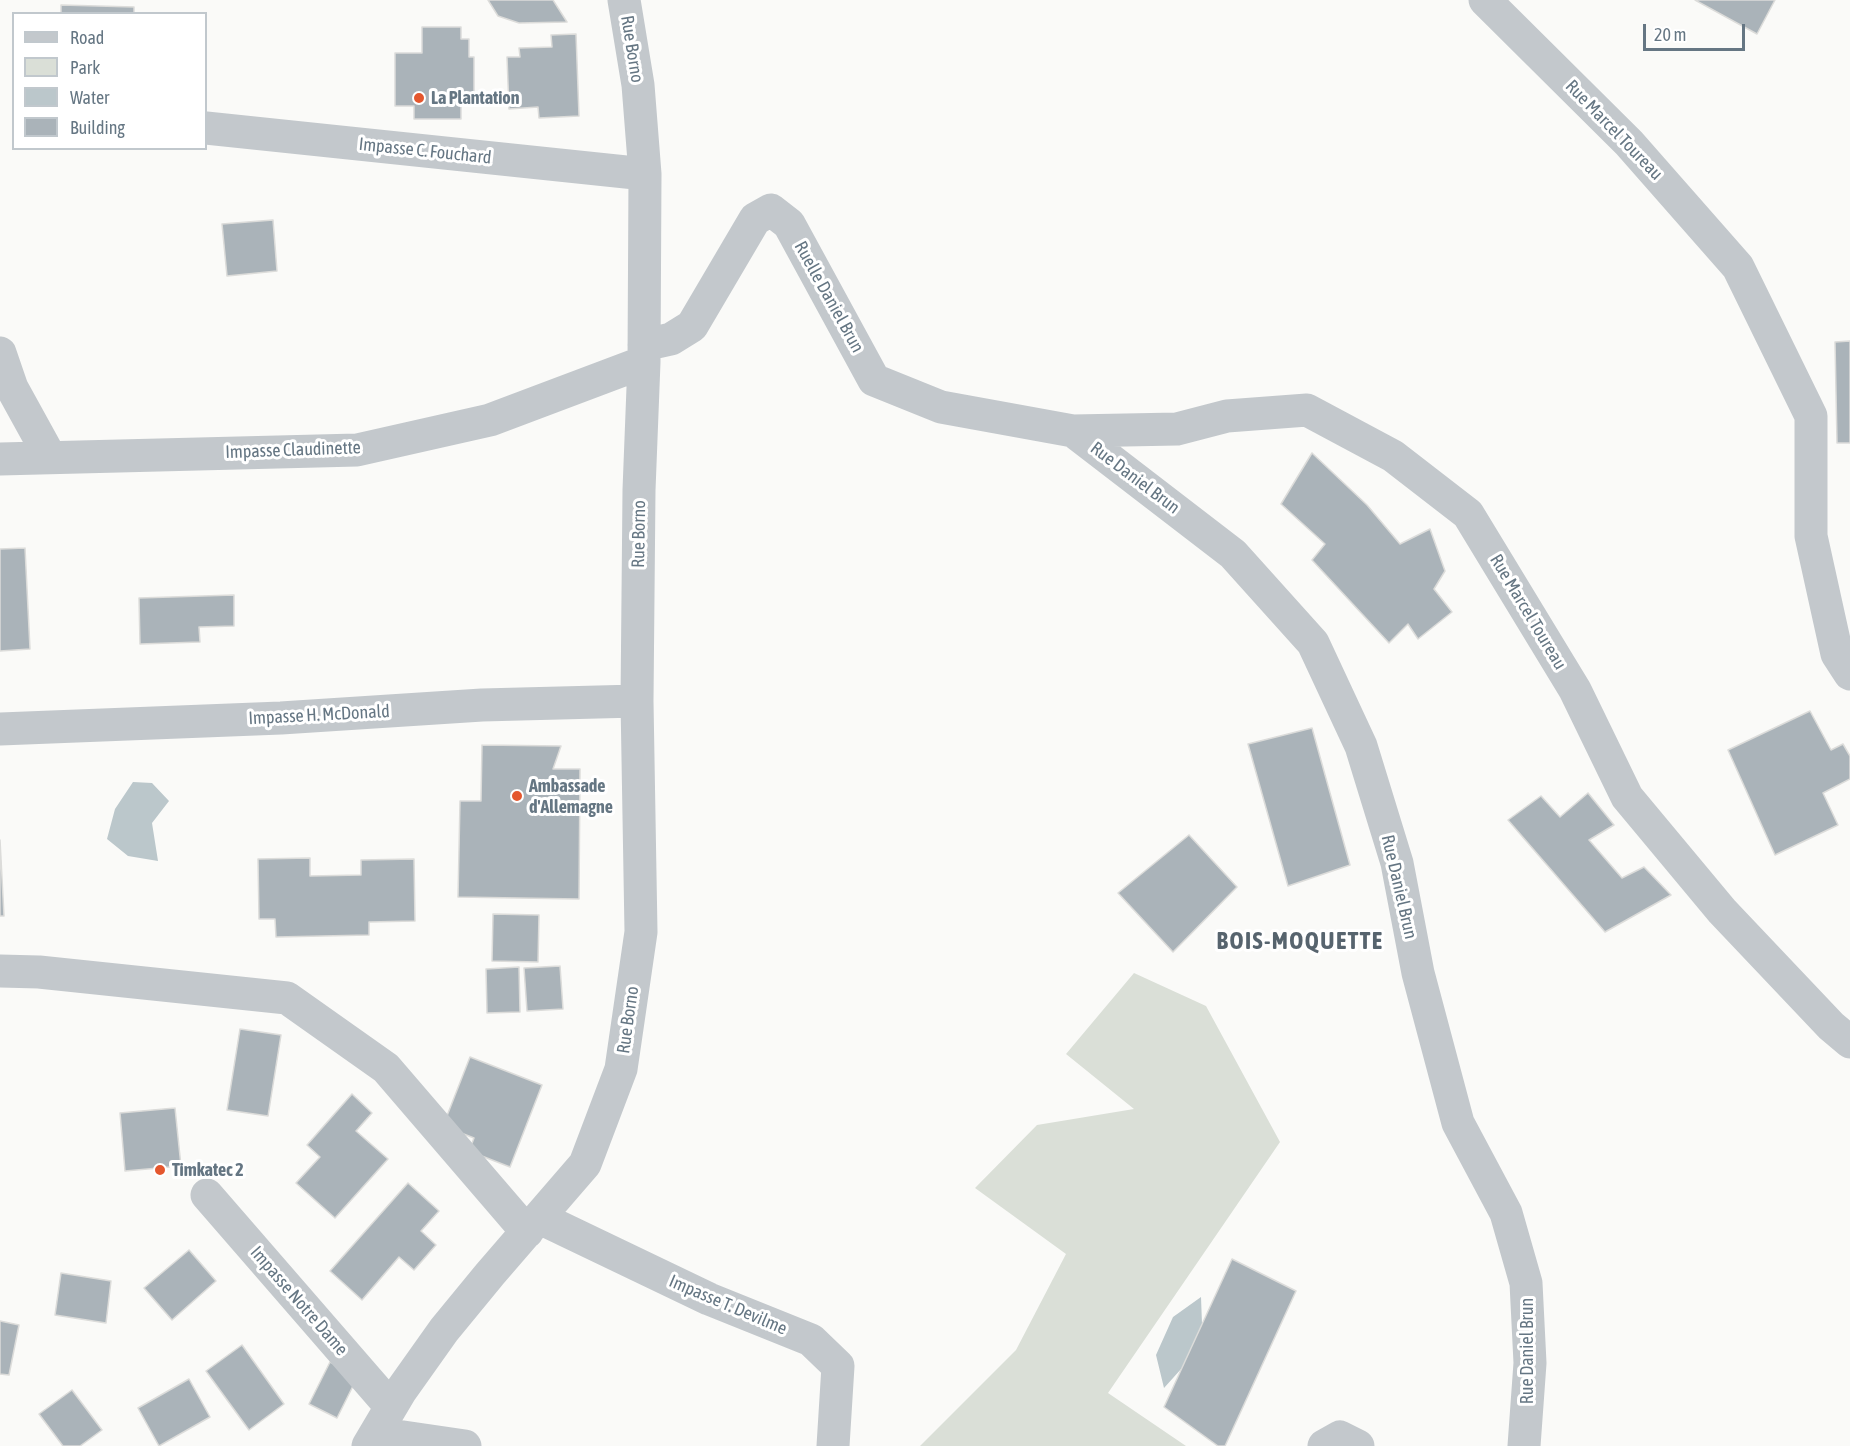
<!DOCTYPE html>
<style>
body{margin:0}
#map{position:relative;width:1850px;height:1446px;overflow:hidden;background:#fafaf8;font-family:"Asap Condensed",sans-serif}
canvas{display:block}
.legend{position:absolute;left:12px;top:12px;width:195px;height:138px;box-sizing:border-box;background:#fff;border:2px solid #c1c8cd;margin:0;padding:8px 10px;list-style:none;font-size:18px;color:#657683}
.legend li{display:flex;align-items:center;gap:12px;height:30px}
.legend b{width:30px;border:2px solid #c1c8cd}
.scale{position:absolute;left:1643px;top:24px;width:102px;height:27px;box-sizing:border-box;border:3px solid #657683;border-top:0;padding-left:8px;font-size:18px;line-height:21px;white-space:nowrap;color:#657683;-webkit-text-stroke:4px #fff;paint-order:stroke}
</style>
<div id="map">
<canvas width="1850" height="1446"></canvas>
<ul class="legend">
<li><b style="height:8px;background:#c3c8cc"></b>Road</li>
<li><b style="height:16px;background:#dadfd7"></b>Park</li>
<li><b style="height:16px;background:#bbc7cb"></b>Water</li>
<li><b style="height:16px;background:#aab3b9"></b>Building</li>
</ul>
<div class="scale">20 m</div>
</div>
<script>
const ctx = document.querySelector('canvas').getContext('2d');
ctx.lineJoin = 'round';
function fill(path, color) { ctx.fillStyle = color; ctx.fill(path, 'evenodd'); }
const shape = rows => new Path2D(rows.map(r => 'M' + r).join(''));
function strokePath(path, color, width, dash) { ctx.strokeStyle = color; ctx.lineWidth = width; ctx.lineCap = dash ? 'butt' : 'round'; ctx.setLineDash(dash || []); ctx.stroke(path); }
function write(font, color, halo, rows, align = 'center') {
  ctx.font = font + ' "Asap Condensed",sans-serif'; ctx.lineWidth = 6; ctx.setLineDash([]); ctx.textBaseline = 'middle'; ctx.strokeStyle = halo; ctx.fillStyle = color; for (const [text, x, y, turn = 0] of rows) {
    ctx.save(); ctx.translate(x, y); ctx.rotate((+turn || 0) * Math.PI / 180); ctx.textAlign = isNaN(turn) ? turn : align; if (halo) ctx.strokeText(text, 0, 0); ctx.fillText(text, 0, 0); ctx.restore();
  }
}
fill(shape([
 [1134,973,1206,1006,1280,1142,1108,1393,1186,1446,920,1446,1016,1350,1066,1254,975,1188,1037,1125,1134,1109,1066,1054]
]), '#dadfd7');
fill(shape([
 [133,782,152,783,169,801,152,823,158,861,128,856,107,839,115,809],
 [1201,1297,1202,1324,1182,1368,1164,1388,1156,1355,1173,1317]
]), '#bbc7cb');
const building = shape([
 [488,0,553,0,567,22,519,23,498,16,488,0],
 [1695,0,1775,0,1757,34,1695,0],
 [61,5,134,7,134,14,61,14,61,5],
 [422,27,461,27,461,39,469,39,469,57,474,57,474,101,461,101,461,119,414,119,414,106,395,106,395,53,422,53,422,27],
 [576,34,579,116,539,118,538,107,509,109,507,57,520,57,519,48,552,47,551,35,576,34],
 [273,220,277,271,227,276,222,224,273,220],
 [1850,341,1850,443,1837,443,1835,342,1850,341],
 [1312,453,1367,505,1400,544,1430,529,1445,571,1434,589,1452,612,1418,639,1408,624,1389,643,1312,560,1325,544,1281,504,1312,453],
 [25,548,30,649,0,651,0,549,25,548],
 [234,595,234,626,199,627,200,642,140,644,139,598,234,595],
 [1810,711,1831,750,1843,744,1850,756,1850,779,1823,793,1838,825,1775,855,1728,750,1810,711],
 [1312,728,1350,865,1288,886,1248,744,1312,728],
 [482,745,561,746,553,769,580,769,579,899,458,897,460,801,481,801,482,745],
 [1588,793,1614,825,1589,840,1622,878,1644,867,1671,895,1605,932,1508,820,1541,796,1560,817,1588,793],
 [1189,835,1237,887,1173,952,1118,893,1189,835],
 [0,840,4,916,0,916,0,840],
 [310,858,310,876,361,875,361,860,414,859,415,921,369,922,369,935,276,937,275,919,259,919,258,859,310,858],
 [493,914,539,915,538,962,492,961,493,914],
 [560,966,563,1009,527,1011,524,968,560,966],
 [519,967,520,1012,487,1013,486,969,519,967],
 [240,1029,281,1035,268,1116,227,1110,240,1029],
 [470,1057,542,1085,510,1167,469,1151,474,1138,443,1126,470,1057],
 [352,1094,372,1113,356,1131,388,1159,335,1218,296,1183,320,1157,307,1145,352,1094],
 [175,1108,181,1166,125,1171,120,1113,175,1108],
 [408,1183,439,1211,421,1231,436,1245,414,1270,399,1257,362,1300,330,1271,408,1183],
 [189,1250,216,1281,172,1320,144,1288,189,1250],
 [1232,1259,1296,1291,1225,1446,1218,1446,1164,1407,1232,1259],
 [61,1273,111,1281,106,1323,55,1315,61,1273],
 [0,1321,19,1325,9,1375,0,1374,0,1321],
 [242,1345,284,1404,249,1430,206,1371,242,1345],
 [330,1362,358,1376,337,1418,309,1404,330,1362],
 [189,1379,210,1417,159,1446,138,1408,189,1379],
 [72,1390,102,1430,80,1446,63,1446,39,1414,72,1390]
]);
fill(building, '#aab3b9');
strokePath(building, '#dcdcda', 1.5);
strokePath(shape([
 [1485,0,1629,143,1738,267,1811,416,1811,536,1837,654,1850,674],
 [206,128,645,174],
 [644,345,671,339,692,326,755,219,771,210,789,224,874,380,941,407,1073,431,1177,429,1227,416,1307,410,1393,456,1468,514,1575,690,1627,797,1722,911,1831,1026,1850,1042],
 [0,353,12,388,50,457],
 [1073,431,1233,554,1313,643,1361,746,1397,863,1418,973,1458,1123,1506,1213,1526,1283,1530,1363,1524,1446],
 [0,459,357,450,490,420,644,362],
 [0,729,281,718,482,705,637,701],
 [0,971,39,972,287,998,386,1068,527,1232],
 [207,1195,391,1407],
 [540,1218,709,1299,811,1340,838,1366,833,1446],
 [376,1433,465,1446],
 [368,1446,400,1392,444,1330,490,1274,585,1164,621,1069,641,932,637,701,639,490,644,362,645,174,638,85,624,0],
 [1324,1446,1340,1437,1358,1446]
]), '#c3c8cc', 33);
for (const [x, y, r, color] of [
 [419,98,6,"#e4572e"],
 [517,796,6,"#e4572e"],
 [160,1170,6,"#e4572e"]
]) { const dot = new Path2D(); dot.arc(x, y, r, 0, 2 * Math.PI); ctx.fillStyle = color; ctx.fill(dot); strokePath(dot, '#fff', 2); }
write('18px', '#657683', '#fff', [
 ["Rue Borno",632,49,81],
 ["Rue Marcel Toureau",1614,130,46],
 ["Impasse C. Fouchard",425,151,6],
 ["Ruelle Daniel Brun",829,297,61],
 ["Impasse Claudinette",293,450,-2],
 ["Rue Daniel Brun",1135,478,37],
 ["Rue Borno",639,534,-89],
 ["Rue Marcel Toureau",1528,612,59],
 ["Impasse H. McDonald",319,715,-3],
 ["Rue Daniel Brun",1399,887,77],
 ["Rue Borno",628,1020,-82],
 ["Impasse Notre Dame",299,1301,49],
 ["Impasse T. Devilme",728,1305,23],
 ["Rue Daniel Brun",1527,1351,-90]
]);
write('bold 18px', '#657683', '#fff', [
 ["La Plantation",431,98],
 ["Ambassade",529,786],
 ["d'Allemagne",529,807],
 ["Timkatec 2",172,1170]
], 'left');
ctx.letterSpacing = '1.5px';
write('bold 24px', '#57646e', '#fff', [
 ["BOIS-MOQUETTE",1300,941]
]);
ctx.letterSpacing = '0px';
</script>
